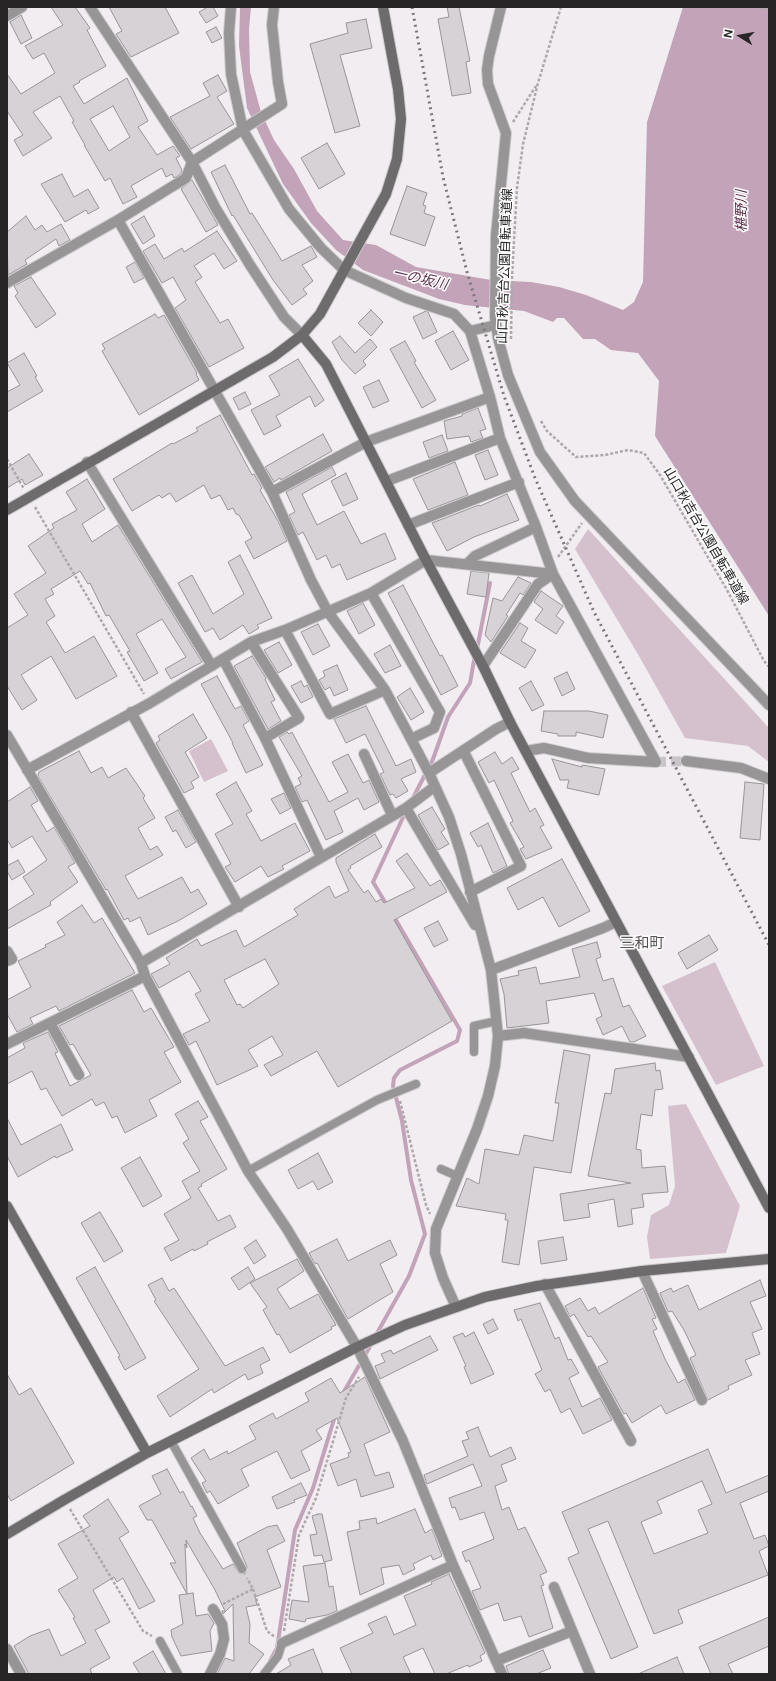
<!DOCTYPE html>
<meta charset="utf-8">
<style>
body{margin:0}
#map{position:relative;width:776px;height:1681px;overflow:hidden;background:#f2edf0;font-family:Inter,sans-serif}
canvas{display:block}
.frame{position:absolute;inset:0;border:8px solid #272526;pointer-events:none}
.north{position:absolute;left:720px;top:16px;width:40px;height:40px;-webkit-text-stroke:3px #fff;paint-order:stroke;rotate:281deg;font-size:11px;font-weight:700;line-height:16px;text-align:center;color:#272526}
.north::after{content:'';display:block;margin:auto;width:14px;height:18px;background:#272526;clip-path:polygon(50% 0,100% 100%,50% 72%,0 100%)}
</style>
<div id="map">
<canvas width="776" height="1681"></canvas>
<div class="frame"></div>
<div class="north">N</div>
</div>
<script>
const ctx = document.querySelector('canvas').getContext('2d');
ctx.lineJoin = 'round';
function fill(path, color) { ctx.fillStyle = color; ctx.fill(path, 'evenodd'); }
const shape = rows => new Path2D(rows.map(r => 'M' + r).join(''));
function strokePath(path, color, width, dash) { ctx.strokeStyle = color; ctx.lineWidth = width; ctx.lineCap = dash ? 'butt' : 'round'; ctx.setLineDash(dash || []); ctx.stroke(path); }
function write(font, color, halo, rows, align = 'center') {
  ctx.font = font + ' Inter,"Noto Sans JP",sans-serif'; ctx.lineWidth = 3; ctx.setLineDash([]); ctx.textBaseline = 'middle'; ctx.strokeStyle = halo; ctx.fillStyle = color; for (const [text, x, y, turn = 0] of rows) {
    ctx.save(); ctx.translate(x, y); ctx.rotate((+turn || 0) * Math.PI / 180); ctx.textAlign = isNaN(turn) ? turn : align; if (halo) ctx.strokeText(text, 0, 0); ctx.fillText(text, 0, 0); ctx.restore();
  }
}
fill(shape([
 [588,529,769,728,769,762,748,746,685,738,639,656,575,549],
 [211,739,228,771,204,782,189,751],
 [715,962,764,1066,716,1085,662,986],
 [686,1104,740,1206,726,1253,650,1259,647,1237,651,1215,669,1205,675,1186,668,1106]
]), '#d5c0cd');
fill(shape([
 [240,7,251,7,249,29,250,72,261,112,274,140,294,169,317,211,343,240,376,245,416,267,491,280,531,282,559,287,586,295,623,310,634,302,643,282,647,122,683,7,769,7,769,616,655,436,659,381,638,353,611,350,595,339,583,339,564,318,557,318,553,322,524,311,465,305,439,299,363,270,336,250,311,223,283,184,247,108,239,46]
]), '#c2a3b7');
strokePath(shape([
 [477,649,490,583],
 [412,800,433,759,448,717,470,683,475,655],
 [388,907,373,882,406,811],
 [376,1335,409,1276,425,1234,411,1180,402,1121,393,1086,394,1078,400,1070,457,1041,460,1030,393,915],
 [342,1395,372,1343],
 [270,1661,277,1648,295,1530,313,1488,335,1416]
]), '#c2a3b7', 4);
const building = shape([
 [51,7,75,7,90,28,87,30,106,66,79,81,80,82,73,86,84,104,127,78,148,121,138,127,157,155,173,146,180,156,176,158,182,170,181,174,174,178,172,174,166,177,162,168,131,186,137,197,123,204,110,178,105,181,84,145,85,145,72,122,74,121,60,96,33,112,52,138,23,156,14,140,23,135,7,111,7,74,21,94,55,73,44,53,33,59,25,46,63,25,51,7],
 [113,106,130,137,109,151,90,119,113,106],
 [109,7,165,7,179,33,131,57,116,34,122,31,109,7],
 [208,7,213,7,218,16,206,23,199,12,208,7],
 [447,7,459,7,470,61,466,62,471,93,452,96,438,19,449,17,447,7],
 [21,15,32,38,21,44,10,22,21,15],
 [366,19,372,48,340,55,360,126,335,133,310,44,348,33,346,23,366,19],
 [216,27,222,38,212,43,206,32,216,27],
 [218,75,227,91,217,97,234,124,191,149,170,117,210,96,203,83,218,75],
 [327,143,345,174,319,189,301,158,327,143],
 [225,165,250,214,252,213,282,261,311,246,317,257,302,265,313,281,303,289,307,294,292,305,273,280,233,215,232,216,211,172,225,165],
 [62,174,74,197,88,189,99,208,88,214,86,210,65,222,41,184,62,174],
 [192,180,218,225,206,232,181,189,192,180],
 [407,186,427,193,423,205,426,206,424,213,435,217,425,246,390,234,407,186],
 [26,216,35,230,42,225,47,232,61,224,70,240,59,246,56,239,25,260,27,264,8,275,7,232,26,216],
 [144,216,155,236,143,244,131,224,144,216],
 [217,231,237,261,224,269,214,253,194,266,202,277,195,282,220,323,228,319,244,348,209,367,175,308,186,300,173,277,162,283,143,251,155,244,164,259,182,248,184,252,217,231],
 [135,262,144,278,134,283,126,267,135,262],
 [31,277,56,314,36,328,15,296,18,293,14,286,31,277],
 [371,310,383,322,371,336,358,323,371,310],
 [426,311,428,312,437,332,423,339,413,317,426,311],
 [155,314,158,318,164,315,197,373,196,374,199,380,139,415,102,351,105,349,102,344,155,314],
 [453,331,469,360,451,370,435,341,453,331],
 [340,336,355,353,370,339,377,347,363,361,366,365,355,374,342,360,332,342,340,336],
 [405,341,416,361,414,362,436,400,422,408,390,349,405,341],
 [24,353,37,376,35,377,43,391,7,412,7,392,20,385,7,363,24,353],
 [298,359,324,400,315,407,310,396,276,416,281,426,264,435,251,410,280,395,269,376,298,359],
 [379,380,389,401,373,408,363,387,379,380],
 [245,392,251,404,239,410,233,398,245,392],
 [478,408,486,429,480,431,483,438,471,442,469,436,447,439,444,421,462,416,462,414,478,408],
 [220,415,252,475,254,474,262,488,260,490,278,521,287,541,254,559,245,542,252,538,239,515,236,514,233,508,228,510,220,495,211,499,204,485,176,502,170,493,162,498,159,495,132,511,113,479,172,443,173,444,198,431,196,428,220,415],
 [323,434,332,451,281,480,280,478,274,482,265,467,323,434],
 [442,435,448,451,429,458,423,442,442,435],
 [488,450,498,475,485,480,475,455,488,450],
 [29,454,43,475,25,485,22,479,7,488,7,468,29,454],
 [455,462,468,495,428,510,413,479,455,462],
 [332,467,336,475,302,494,317,525,344,511,361,544,385,533,396,559,347,580,340,564,332,568,326,555,317,560,303,532,298,535,289,515,295,512,286,492,332,467],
 [346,473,358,499,343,506,331,481,346,473],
 [87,479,105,509,82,524,92,542,118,525,202,662,171,679,165,669,186,657,162,619,136,634,158,673,144,681,127,652,130,651,109,615,106,616,90,583,88,584,80,571,51,589,54,594,45,599,55,616,46,622,65,653,94,636,117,676,76,699,51,656,21,675,37,700,22,710,7,686,7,628,28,615,14,594,46,573,28,546,54,528,52,524,77,510,66,492,87,479],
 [507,494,519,520,474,537,447,551,432,523,479,505,480,506,507,494],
 [240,555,272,618,257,625,259,628,249,634,243,625,220,640,213,628,205,632,178,583,192,575,213,614,244,594,228,562,240,555],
 [471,571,489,573,486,597,467,594,471,571],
 [518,577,531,583,523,595,520,593,506,615,508,616,491,642,485,635,493,598,502,601,518,577],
 [403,585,440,656,442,655,458,686,441,695,388,593,403,585],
 [541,591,563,606,556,616,564,622,556,634,535,620,543,609,534,602,541,591],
 [363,603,375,625,359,634,347,611,363,603],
 [520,623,528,628,521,641,536,650,525,668,500,653,520,623],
 [318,624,330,646,313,655,301,632,318,624],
 [279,642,292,665,278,673,264,650,279,642],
 [390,645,401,666,385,673,374,654,390,645],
 [252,656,266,678,265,679,275,700,271,702,281,721,268,729,234,666,252,656],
 [337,665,348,690,334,696,330,687,325,690,319,680,325,676,323,671,337,665],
 [567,672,575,689,562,696,554,678,567,672],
 [217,676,235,709,241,706,249,721,243,725,263,765,246,773,232,743,233,743,201,684,217,676],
 [301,681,304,687,307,685,313,697,301,703,291,686,301,681],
 [531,681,544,705,532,711,519,688,531,681],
 [410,688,424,712,411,720,397,697,410,688],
 [366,706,396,766,411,759,416,772,401,779,408,791,396,798,393,794,390,795,380,774,384,772,365,734,346,743,334,719,366,706],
 [544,711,589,711,608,715,603,738,576,732,576,736,558,736,558,734,541,731,544,711],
 [193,714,207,738,185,752,199,777,191,782,194,788,184,793,156,743,160,740,158,736,193,714],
 [287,732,289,734,292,732,329,802,348,792,332,762,348,754,363,783,369,780,379,802,364,810,358,798,334,811,343,832,326,840,307,800,302,802,295,787,301,784,298,778,302,776,279,737,287,732],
 [79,751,91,773,102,767,108,778,126,768,145,796,143,798,155,818,138,828,150,850,157,846,163,855,125,876,138,899,182,877,191,893,198,889,207,904,178,921,148,935,140,917,130,922,128,918,124,920,107,889,106,890,38,776,39,772,79,751],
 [495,752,502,764,512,757,519,769,511,773,530,812,535,808,544,825,540,827,552,848,526,859,520,849,524,847,510,823,513,821,494,780,489,783,478,762,495,752],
 [552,759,582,767,582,765,605,769,599,795,567,788,569,780,560,780,552,759],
 [236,782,252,811,246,814,261,841,295,823,310,851,282,866,284,869,268,877,261,866,235,882,225,867,231,864,215,834,233,824,216,794,236,782],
 [745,782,764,784,760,840,740,838,745,782],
 [30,787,38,801,31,805,47,832,54,827,75,863,68,867,78,882,50,902,51,905,7,929,7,911,34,894,23,877,47,860,32,836,12,848,7,839,7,802,30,787],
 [284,793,291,808,280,814,271,799,284,793],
 [432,807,445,829,441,832,449,844,438,850,418,815,432,807],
 [178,810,196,842,186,848,176,830,173,832,165,817,178,810],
 [488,823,507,866,493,873,481,845,478,847,470,833,488,823],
 [375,834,382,847,350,866,351,868,348,870,364,893,368,890,376,902,381,899,384,903,415,888,396,861,407,853,430,886,440,880,447,892,394,920,452,1021,338,1087,317,1051,271,1076,264,1065,283,1055,272,1036,248,1050,258,1066,217,1085,196,1041,189,1045,183,1034,210,1021,195,994,201,991,189,971,159,988,151,974,170,964,166,958,197,939,201,946,236,930,244,947,298,915,294,909,329,886,335,898,349,891,336,862,336,858,375,834],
 [265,959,279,984,243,1008,240,1004,237,1005,224,980,265,959],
 [562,859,590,911,559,927,543,897,518,910,507,888,562,859],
 [18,860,25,872,12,880,7,871,7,866,18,860],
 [82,905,94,923,102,918,135,973,59,1011,56,1006,30,1018,33,1024,17,1032,7,1014,7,1000,31,987,18,961,46,947,45,945,65,935,57,922,82,905],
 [438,921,448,940,434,947,424,928,438,921],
 [709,935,718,950,687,969,678,953,709,935],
 [597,942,601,957,596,959,603,981,613,978,623,1007,629,1005,646,1036,634,1042,630,1042,622,1026,603,1035,596,1019,602,1016,594,993,546,1001,549,1023,507,1028,504,994,500,979,519,975,518,971,536,967,540,984,580,977,572,949,597,942],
 [132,990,144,1012,151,1008,174,1047,164,1052,181,1082,149,1100,157,1116,125,1133,117,1116,112,1118,104,1102,96,1106,92,1099,62,1116,46,1088,41,1090,32,1071,7,1084,7,1058,25,1048,23,1043,48,1032,58,1052,55,1053,70,1086,91,1075,73,1044,70,1045,59,1026,132,990],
 [564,1050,590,1055,571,1173,534,1167,519,1265,502,1262,508,1220,505,1220,506,1214,456,1206,467,1178,479,1184,485,1149,519,1155,524,1135,553,1141,559,1103,555,1103,564,1050],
 [655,1063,656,1071,660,1070,663,1089,655,1090,652,1116,641,1114,636,1149,641,1150,642,1168,665,1166,668,1192,642,1194,644,1207,631,1209,633,1224,618,1227,614,1199,588,1204,590,1217,564,1221,560,1194,631,1183,588,1176,605,1093,611,1094,615,1069,655,1063],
 [198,1101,208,1117,200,1121,227,1169,201,1184,202,1186,198,1188,218,1221,230,1215,236,1227,207,1242,208,1244,194,1251,193,1249,171,1261,164,1248,179,1240,164,1214,191,1198,182,1181,200,1171,183,1143,189,1139,175,1114,198,1101],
 [7,1118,21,1145,61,1124,73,1150,56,1158,55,1156,18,1177,7,1156,7,1118],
 [318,1153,333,1182,318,1190,313,1181,298,1189,288,1170,318,1153],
 [140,1157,162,1196,143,1207,121,1168,140,1157],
 [100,1212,123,1251,104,1262,81,1223,100,1212],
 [563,1237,567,1260,541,1264,538,1241,563,1237],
 [337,1239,348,1261,390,1240,397,1255,380,1264,393,1292,348,1319,317,1263,315,1264,309,1253,337,1239],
 [256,1240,266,1256,254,1264,244,1248,256,1240],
 [297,1259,304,1271,277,1289,290,1309,318,1294,336,1325,331,1327,332,1329,290,1353,279,1334,277,1335,263,1310,267,1307,250,1283,297,1259],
 [95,1267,146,1358,125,1370,118,1357,120,1356,76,1278,95,1267],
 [248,1267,255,1279,239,1290,231,1278,248,1267],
 [162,1278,169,1291,174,1288,225,1366,263,1347,270,1360,260,1365,263,1373,248,1380,245,1374,214,1393,212,1389,170,1417,157,1396,199,1369,154,1301,156,1300,148,1285,162,1278],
 [760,1280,766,1296,750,1302,762,1329,752,1333,760,1354,745,1360,752,1375,728,1386,729,1389,708,1400,690,1358,696,1355,684,1330,672,1311,668,1312,660,1293,671,1288,673,1292,688,1285,699,1310,760,1280],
 [643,1288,656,1318,652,1319,657,1329,653,1331,665,1359,678,1383,685,1379,695,1400,666,1414,661,1405,632,1423,626,1413,624,1414,598,1367,608,1362,591,1336,588,1337,574,1314,570,1317,565,1306,580,1298,588,1311,595,1307,599,1314,643,1288],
 [540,1303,555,1339,559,1337,568,1360,571,1359,579,1373,569,1378,582,1407,600,1398,612,1420,583,1434,570,1408,561,1413,550,1389,545,1392,535,1374,542,1370,521,1319,518,1321,514,1310,540,1303],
 [493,1319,498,1329,488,1334,483,1324,493,1319],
 [474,1332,494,1374,471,1384,464,1367,466,1366,453,1337,463,1333,465,1337,474,1332],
 [430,1336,438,1350,380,1379,375,1366,385,1362,381,1354,391,1350,393,1354,430,1336],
 [7,1374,19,1395,31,1388,74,1463,11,1501,7,1494,7,1374],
 [365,1377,390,1432,364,1444,375,1476,389,1472,394,1487,361,1497,356,1479,338,1486,330,1464,349,1457,348,1453,351,1452,337,1418,316,1430,322,1439,301,1451,310,1470,291,1479,277,1451,241,1469,249,1486,218,1504,210,1491,207,1493,202,1483,206,1481,191,1458,204,1449,210,1460,227,1451,228,1454,256,1439,249,1426,273,1413,276,1419,309,1401,305,1393,331,1378,340,1393,365,1377],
 [478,1427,490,1457,511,1447,516,1459,501,1465,507,1481,495,1486,502,1510,509,1507,518,1530,525,1527,547,1572,540,1575,544,1585,541,1586,553,1628,529,1637,521,1616,504,1621,498,1603,480,1610,472,1591,481,1588,469,1560,466,1562,462,1552,494,1539,484,1512,460,1520,455,1507,452,1508,449,1498,482,1486,473,1464,427,1484,424,1475,468,1456,462,1441,469,1439,466,1432,478,1427],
 [708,1449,726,1493,769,1475,769,1491,740,1503,754,1539,765,1535,769,1546,759,1551,768,1575,678,1610,683,1623,654,1634,608,1521,588,1529,638,1647,611,1659,568,1558,579,1553,562,1512,708,1449],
 [702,1481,712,1504,698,1510,708,1533,654,1554,641,1522,662,1513,657,1501,702,1481],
 [167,1469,180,1493,183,1491,191,1507,192,1506,197,1516,193,1518,200,1533,223,1569,233,1564,239,1573,245,1574,247,1567,237,1543,267,1527,277,1525,285,1541,267,1550,281,1587,255,1597,257,1605,246,1607,250,1624,249,1643,264,1654,249,1674,217,1674,225,1658,234,1661,233,1604,223,1614,222,1611,225,1611,215,1590,186,1540,187,1548,185,1544,187,1594,170,1563,176,1563,152,1520,147,1520,139,1506,161,1494,152,1476,167,1469],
 [301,1483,307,1495,294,1500,295,1502,277,1509,272,1497,301,1483],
 [108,1499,129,1532,119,1538,155,1601,139,1609,123,1578,117,1582,114,1577,93,1590,110,1622,95,1630,110,1658,90,1669,92,1674,29,1674,14,1646,30,1636,49,1629,61,1656,86,1643,73,1618,75,1617,58,1590,78,1578,58,1544,90,1526,83,1516,108,1499],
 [415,1509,425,1533,432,1529,442,1556,433,1560,431,1555,413,1564,415,1569,403,1575,399,1565,381,1568,384,1584,360,1595,347,1532,360,1529,359,1521,376,1518,377,1524,415,1509],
 [318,1514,322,1514,332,1560,324,1562,322,1555,314,1556,310,1535,317,1534,312,1516,318,1514],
 [325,1563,329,1587,333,1586,337,1611,327,1615,306,1619,305,1622,289,1619,292,1600,309,1602,303,1566,325,1563],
 [449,1574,485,1653,480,1656,482,1661,469,1667,468,1665,446,1674,435,1674,423,1648,403,1657,411,1674,352,1674,340,1648,373,1633,368,1624,386,1616,394,1635,416,1625,404,1596,432,1584,431,1582,449,1574],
 [193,1593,196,1616,208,1614,214,1623,210,1631,212,1651,181,1656,172,1637,171,1630,183,1624,179,1595,193,1593],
 [769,1617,769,1646,728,1664,733,1674,711,1674,699,1647,769,1617],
 [313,1649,323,1674,276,1674,291,1665,288,1659,313,1649],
 [543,1650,551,1668,536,1674,509,1674,506,1666,543,1650],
 [153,1651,166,1674,140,1674,133,1663,153,1651],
 [677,1657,684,1674,638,1674,677,1657]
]);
fill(building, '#d7d2d6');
strokePath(building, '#999497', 1);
strokePath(shape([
 [656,762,686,761]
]), '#c9c5c8', 10, [10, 5]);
const lane = shape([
 [474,1052,474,1026,497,1021],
 [441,1169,457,1176],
 [248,1171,377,1100,416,1084],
 [171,1441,242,1569],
 [160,1641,178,1674],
 [264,1674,278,1656,282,1643]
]);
const street = shape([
 [90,7,192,162,215,207,250,265,284,317,302,335],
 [231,7,229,33,231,74,243,130,289,209,321,248,344,270,406,298,454,314,470,331,490,397,500,438,536,527,553,574,538,584,483,666],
 [501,7,489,56,487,70,488,84,506,133,496,235,495,317,498,338,508,375,540,452,575,501,769,705],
 [7,16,22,7],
 [118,220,272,492,311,580,328,612,385,690,429,773,449,817,461,854,491,970,498,1036,495,1066,488,1096,477,1129,436,1229,435,1253,443,1278,456,1307],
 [7,283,118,220,186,178,192,162,282,104,278,82,272,25,274,7],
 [470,331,496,325],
 [87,462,212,666],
 [387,481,500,438],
 [272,492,366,442,490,397],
 [408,525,519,482],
 [467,564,475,556,536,527],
 [371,593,440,712,434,728,411,739],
 [285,630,330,714,385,690],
 [251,642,299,718,265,738],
 [223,659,265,738,321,857],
 [131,712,239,907],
 [7,735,141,963,145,976,248,1171,287,1229,357,1347,403,1441,453,1565,502,1674],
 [526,751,544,748,588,758,656,762],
 [464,752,521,866,470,892],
 [364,754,392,815],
 [686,761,741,768,769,779],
 [27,770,150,703,251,642,285,630,371,593,426,560,553,574,656,762],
 [429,773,496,729,510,722],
 [406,808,475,925],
 [7,951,12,959,7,961],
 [141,963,406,808,434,787],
 [491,970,603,928,616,922],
 [50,1023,79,1075],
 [498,1036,524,1033,689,1057],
 [7,1044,145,976],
 [642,1271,702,1400],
 [545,1284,631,1441],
 [554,1587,590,1674],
 [282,1643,453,1565],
 [7,1649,21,1674],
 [496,1661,572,1631],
 [210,1674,220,1654,224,1639,222,1624,213,1609]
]);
const secondary = shape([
 [302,335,326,364,426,560,483,666,510,722,769,1208],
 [7,510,273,357,302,335,320,314,386,194,397,159,401,119,398,89,383,7],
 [7,1206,147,1453],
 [7,1534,64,1500,147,1453,357,1347,405,1325,485,1297,537,1286,642,1271,769,1259]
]);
strokePath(lane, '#cdc9cc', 10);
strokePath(street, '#cdc9cc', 12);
strokePath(secondary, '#cdc9cc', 12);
strokePath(shape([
 [755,7,769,9],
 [513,122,536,86],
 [511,339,512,277,517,188,523,144,538,83,561,7],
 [541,421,547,431,576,457,605,455,628,450,644,453,660,475,727,590,764,661,769,667],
 [7,459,24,489],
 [35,507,144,694],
 [558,557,582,523],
 [400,1101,426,1205,430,1214],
 [70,1509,143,1631,152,1636],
 [7,1516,7,1517],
 [253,1589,267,1631,275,1637],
 [223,1604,253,1589,247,1578],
 [284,1631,299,1535,316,1498,346,1398,359,1377]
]), '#ada9ab', 2.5, [3, 2]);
strokePath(lane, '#979596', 8);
strokePath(street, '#979596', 10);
strokePath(secondary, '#6e6b6d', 10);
strokePath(shape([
 [412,7,443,177,467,272,504,396,535,478,594,612,769,945]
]), '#7c787a', 3, [2, 4]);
write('13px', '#272526', '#fff', [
 ["山口秋吉台公園自転車道線",505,266,-88],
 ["山口秋吉台公園自転車道線",706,536,60]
]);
write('italic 14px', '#5a304e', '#fff', [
 ["椹野川",742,211,-90],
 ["一の坂川",420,279,13]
]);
write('15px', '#575356', '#fff', [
 ["三和町",642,943]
]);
</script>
